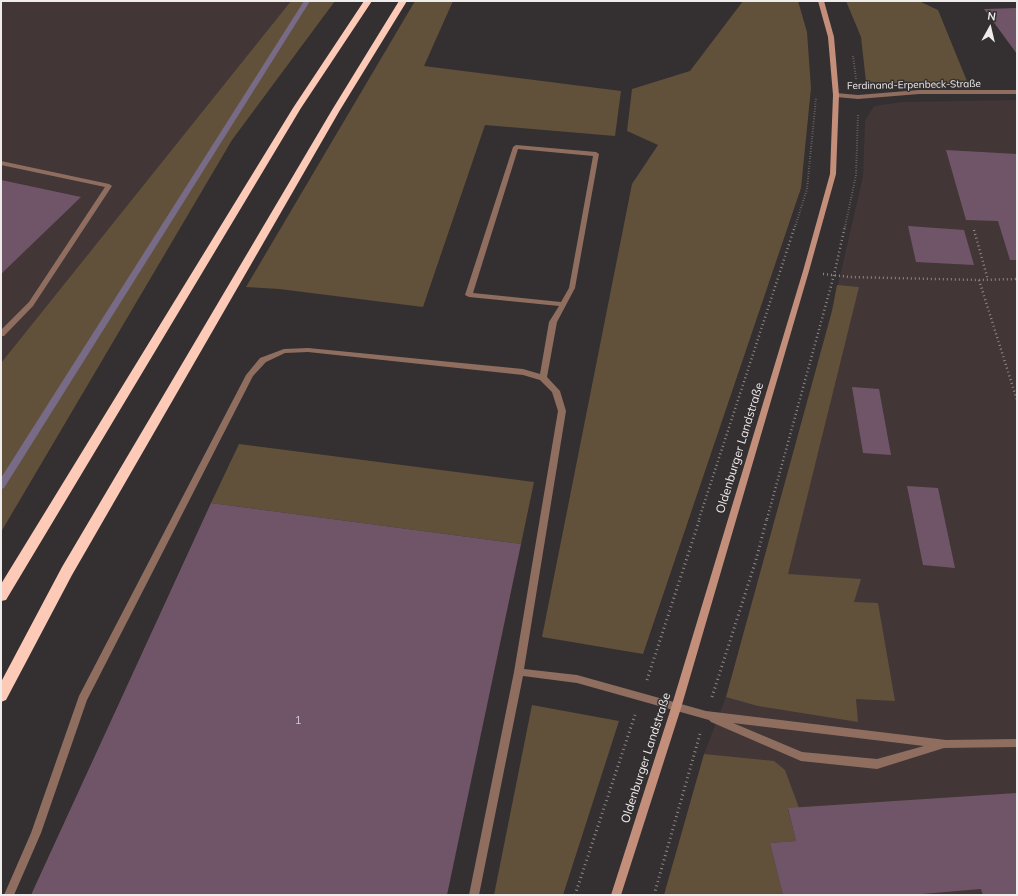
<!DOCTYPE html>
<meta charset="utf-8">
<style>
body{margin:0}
#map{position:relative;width:1018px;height:896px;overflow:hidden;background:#342f30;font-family:Mulish,sans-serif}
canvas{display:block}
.frame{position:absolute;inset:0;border:2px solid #efecec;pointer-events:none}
.north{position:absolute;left:970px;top:8px;width:40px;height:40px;-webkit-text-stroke:3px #342f30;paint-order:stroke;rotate:8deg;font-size:11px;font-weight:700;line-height:16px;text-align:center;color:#efecec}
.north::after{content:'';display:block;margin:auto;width:14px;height:18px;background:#efecec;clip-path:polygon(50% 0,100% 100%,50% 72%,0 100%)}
</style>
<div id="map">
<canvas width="1018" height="896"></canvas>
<div class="frame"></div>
<div class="north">N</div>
</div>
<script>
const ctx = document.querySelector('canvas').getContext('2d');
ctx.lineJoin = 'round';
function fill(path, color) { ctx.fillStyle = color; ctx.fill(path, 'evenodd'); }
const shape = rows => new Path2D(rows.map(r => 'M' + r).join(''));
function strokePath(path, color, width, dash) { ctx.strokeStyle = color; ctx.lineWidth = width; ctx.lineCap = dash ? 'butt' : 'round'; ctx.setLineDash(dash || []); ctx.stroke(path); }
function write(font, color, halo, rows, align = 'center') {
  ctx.font = font + ' Mulish,sans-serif'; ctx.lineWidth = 3; ctx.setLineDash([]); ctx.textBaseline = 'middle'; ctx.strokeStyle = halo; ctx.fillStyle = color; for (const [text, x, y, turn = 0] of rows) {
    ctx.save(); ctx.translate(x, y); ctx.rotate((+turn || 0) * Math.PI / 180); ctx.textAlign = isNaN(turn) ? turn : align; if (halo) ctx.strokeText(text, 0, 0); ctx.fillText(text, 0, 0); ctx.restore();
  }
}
fill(shape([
 [1,1,291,1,1,363],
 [1017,100,1017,895,664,895,704,754,726,697,832,311,863,176,865,121,874,106,902,102]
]), '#423637');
fill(shape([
 [291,1,335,1,232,140,1,532,1,363],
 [415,1,453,1,424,66,621,91,615,136,485,125,423,307,279,289,246,287],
 [743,1,798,1,807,32,811,88,801,188,643,654,542,637,632,184,658,145,627,131,632,89,690,71],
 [846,1,919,1,938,10,969,86,866,82,861,37],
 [837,285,859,287,788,574,861,579,854,602,878,603,895,701,856,699,858,722,758,706,726,697,832,311],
 [239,444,534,482,521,544,211,503],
 [532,705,619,721,563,895,494,895],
 [704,754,774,761,785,770,799,808,788,809,796,841,770,843,783,895,664,895]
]), '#61513a');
fill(shape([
 [304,1,310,1,4,488,1,489,1,478,304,1]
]), '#776b87');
fill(shape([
 [1017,8,1017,54,984,9],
 [946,150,1017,154,1017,260,1010,260,998,221,966,220],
 [1,180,81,197,1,274],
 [908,226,964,230,974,265,916,262],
 [852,387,879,389,891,455,863,453],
 [907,486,938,488,955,568,923,565],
 [211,503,521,544,447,895,31,895],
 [1017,793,1017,895,983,895,981,889,922,894,922,895,783,895,770,843,796,841,788,808]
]), '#705568');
strokePath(shape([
 [853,56,856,79],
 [795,227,807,189,816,98],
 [845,227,856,175,858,114]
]), '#8d8989', 2, [0.5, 2]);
strokePath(shape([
 [974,230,988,280],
 [823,274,850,277,979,280,1017,279],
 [979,280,1017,400],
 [699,519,795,226],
 [767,519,834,275,845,226]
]), '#8d8989', 2.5, [1, 3]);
strokePath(shape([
 [647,680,700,518],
 [712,697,756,560,767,518],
 [575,895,635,715],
 [654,895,700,734]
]), '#8d8989', 3, [1, 3.5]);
fill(shape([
 [516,145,596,152,599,154,575,288,557,322,547,377,560,391,566,411,524,669,577,675,706,711,946,740,1017,739,1017,747,944,748,877,769,801,761,711,722,709,720,577,683,523,676,479,895,469,895,514,672,558,411,552,392,540,380,523,375,308,352,285,353,266,362,253,376,87,700,41,833,14,895,4,895,31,833,79,696,246,375,260,358,284,349,308,348,523,369,540,374,549,322,559,306,469,297,465,295,513,147,516,145],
 [518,149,593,156,569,288,561,302,473,293,518,149],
 [733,723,924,746,877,759,802,752,733,723],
 [1,161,109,184,112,186,33,306,4,336,1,336,1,330,29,302,105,187,1,165,1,161]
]), '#8f6e60');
fill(shape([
 [919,90,1017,90,1017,94,919,94,858,99,836,97,833,95,836,93,858,95,919,90]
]), '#8f6e60');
fill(shape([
 [818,1,824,1,834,37,839,95,836,174,809,271,681,708,621,895,611,895,671,708,803,271,830,174,833,95,828,37,818,1]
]), '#c48f7a');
fill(shape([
 [364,1,372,1,301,108,6,600,1,601,1,584,293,108,364,1],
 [399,1,407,1,340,110,72,575,6,700,1,702,1,682,62,567,332,110,399,1]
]), '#fccab6');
write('10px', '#efecec', '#342f30', [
 ["Ferdinand-Erpenbeck-Straße",914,85,-1]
]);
write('12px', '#efecec', '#342f30', [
 ["Oldenburger Landstraße",740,448,-73],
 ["Oldenburger Landstraße",646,758,-72]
]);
write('12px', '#cfc6cb', null, [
 ["1",298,720]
]);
</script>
